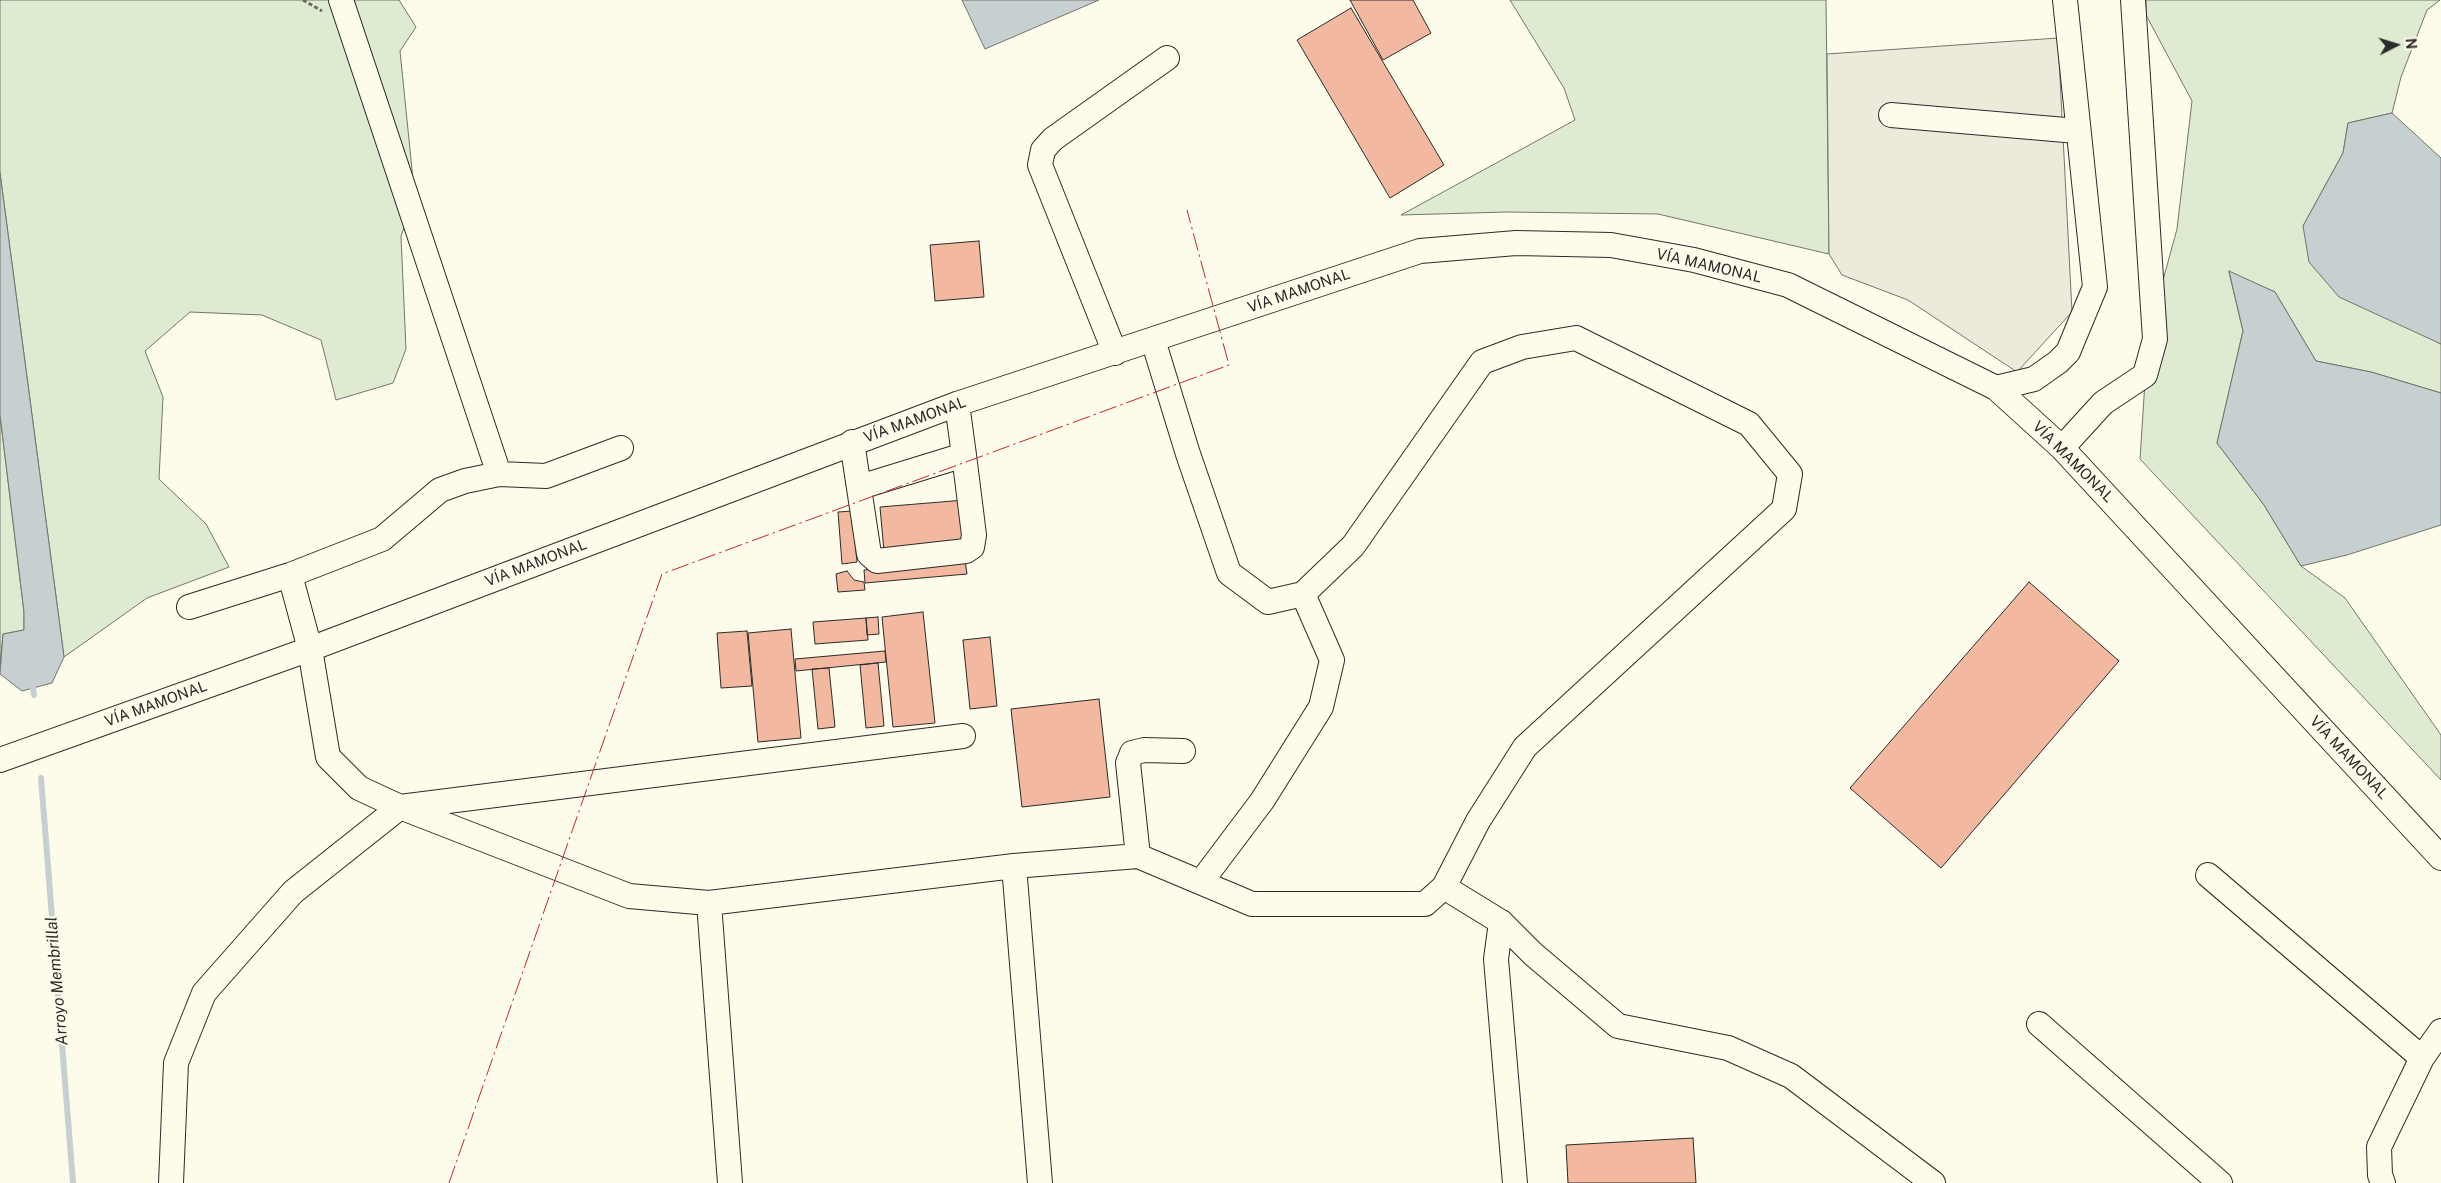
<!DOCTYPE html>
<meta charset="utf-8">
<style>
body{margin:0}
#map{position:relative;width:2441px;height:1183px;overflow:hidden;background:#fdfbea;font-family:"Public Sans",sans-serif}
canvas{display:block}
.north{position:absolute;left:2371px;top:20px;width:50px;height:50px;-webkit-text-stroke:4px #fdfbea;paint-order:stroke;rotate:85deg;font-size:14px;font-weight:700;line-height:20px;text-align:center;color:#2b2b2b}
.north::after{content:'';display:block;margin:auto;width:18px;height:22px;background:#2b2b2b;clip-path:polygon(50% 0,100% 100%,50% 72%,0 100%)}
</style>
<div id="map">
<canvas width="2441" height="1183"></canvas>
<div class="north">N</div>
</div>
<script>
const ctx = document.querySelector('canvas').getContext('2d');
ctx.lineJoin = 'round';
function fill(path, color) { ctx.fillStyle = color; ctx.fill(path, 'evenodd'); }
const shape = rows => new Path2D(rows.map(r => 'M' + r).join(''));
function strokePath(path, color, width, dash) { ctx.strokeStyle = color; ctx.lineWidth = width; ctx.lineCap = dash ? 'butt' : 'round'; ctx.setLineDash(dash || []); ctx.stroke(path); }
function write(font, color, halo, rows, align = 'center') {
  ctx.font = font + ' "Public Sans",sans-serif'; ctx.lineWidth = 4; ctx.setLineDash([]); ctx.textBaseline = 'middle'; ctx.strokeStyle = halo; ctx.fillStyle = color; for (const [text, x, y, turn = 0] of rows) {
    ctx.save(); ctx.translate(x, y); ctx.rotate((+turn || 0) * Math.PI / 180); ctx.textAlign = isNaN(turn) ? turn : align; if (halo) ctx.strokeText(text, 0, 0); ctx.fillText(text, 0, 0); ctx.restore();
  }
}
const green = shape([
 [0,0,399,0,416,27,400,51,415,199,401,236,406,349,393,383,336,400,321,340,262,315,190,312,145,351,163,397,159,479,206,524,229,567,147,598,64,657,0,173,0,0],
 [1510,0,1826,0,1829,254,1658,214,1507,212,1401,215,1575,120,1564,88,1510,0],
 [2146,0,2440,0,2427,10,2401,77,2392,113,2348,123,2343,153,2303,226,2418,332,2441,344,2441,393,2371,372,2316,361,2275,292,2229,272,2243,331,2217,443,2264,505,2301,566,2345,598,2441,735,2441,780,2140,459,2148,335,2177,229,2192,101,2146,15,2146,0],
 [0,415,24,612,24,630,3,634,0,665,0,415]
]);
fill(green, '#deebd1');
strokePath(green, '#74746e', 1);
const parking = shape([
 [2058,38,2072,312,2017,372,1908,300,1842,275,1829,254,1827,54,2058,38]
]);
fill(parking, '#eceadb');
strokePath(parking, '#74746e', 1);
const water = shape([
 [962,0,1099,0,985,49,962,0],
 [2392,113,2441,158,2441,344,2339,297,2309,262,2303,226,2343,153,2348,123,2392,113],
 [0,173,64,657,52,683,22,691,0,674,3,634,24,630,24,612,0,415,0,173],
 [2229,271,2275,292,2316,361,2371,372,2441,393,2441,525,2347,555,2301,566,2264,505,2217,443,2243,331,2229,271]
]);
fill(water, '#c7d0d0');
strokePath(water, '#74746e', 1);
strokePath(shape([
 [33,688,34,695],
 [41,778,73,1183]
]), '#c7d0d0', 6);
const building = shape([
 [1350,0,1413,0,1431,33,1383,60,1350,0],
 [1351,8,1444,165,1390,198,1297,40,1351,8],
 [979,241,984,297,935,301,930,245,979,241],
 [965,500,968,544,884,551,880,507,965,500],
 [852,511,857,562,842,564,838,512,852,511],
 [965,560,967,574,865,583,864,570,965,560],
 [847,571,854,580,864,582,865,590,838,592,836,574,847,571],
 [2029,582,2119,661,1941,868,1850,788,2029,582],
 [923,612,935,723,893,727,882,617,923,612],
 [878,617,879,634,867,635,866,618,878,617],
 [866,618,868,640,815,644,813,622,866,618],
 [791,629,801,738,758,742,748,633,791,629],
 [747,631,752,686,721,688,717,633,747,631],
 [990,637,997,706,970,709,963,640,990,637],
 [885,651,886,662,796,671,795,659,885,651],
 [878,663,884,726,866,728,860,665,878,663],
 [829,668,835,727,818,729,812,669,829,668],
 [1099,699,1110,797,1022,807,1011,709,1099,699],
 [1693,1138,1696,1183,1568,1183,1566,1145,1693,1138]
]);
fill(building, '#f2b8a0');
strokePath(building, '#2b2b2b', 1);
const minor = shape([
 [341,0,499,474],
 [1891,115,2077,131],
 [1153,340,1188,454,1229,573,1268,602,1303,594,1353,546,1482,362,1522,347,1576,338,1749,424,1790,474,1784,509,1525,747,1478,821,1444,887,1501,922,1533,954,1618,1026,1728,1048,1791,1076,1933,1183],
 [1115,353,1040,165,1043,150,1053,139,1167,58],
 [1996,388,2034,379,2058,362,2068,352,2095,287,2065,0],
 [852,442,869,554,877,561,966,551,972,547,974,535,964,455],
 [2062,448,2103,403,2145,375,2155,339,2133,0],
 [860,487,964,455,957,404],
 [290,575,310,649,328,757,359,788,400,807,629,896,709,903,1014,866,1138,856,1252,904,1425,904,1444,887],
 [189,607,290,575,382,539,440,490,465,481,499,474,546,476,621,448],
 [0,760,310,649,957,404,1420,251,1516,243,1611,245,1694,260,1788,285,1996,388,2062,448,2441,858],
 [1138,856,1128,763,1132,753,1144,750,1183,751],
 [1014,866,1040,1183],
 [2208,875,2422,1058],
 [1201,882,1262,801,1321,707,1332,660,1303,594],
 [709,903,730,1183],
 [1501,922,1496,959,1515,1183],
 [2039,1024,2220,1183],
 [171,1183,176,1063,204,993,293,892,400,807,963,736],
 [2383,1183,2380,1175,2379,1147,2422,1058,2441,1031]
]);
strokePath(minor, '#2b2b2b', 26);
strokePath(shape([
 [303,0,322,11]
]), '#6a6964', 3, [4, 2.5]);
strokePath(minor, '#fdfbea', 24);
strokePath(shape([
 [449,1183,662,574,1229,365,1187,210]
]), '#c62828', 1, [18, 4, 2.5, 4]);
write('15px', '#2b2b2b', '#fdfbea', [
 ["VÍA MAMONAL",1709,266,13],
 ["VÍA MAMONAL",1299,291,-19],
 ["VÍA MAMONAL",915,420,-20],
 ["VÍA MAMONAL",2073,462,45],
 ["VÍA MAMONAL",536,563,-21],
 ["VÍA MAMONAL",156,704,-20],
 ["VÍA MAMONAL",2349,758,47]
]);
write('italic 16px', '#2b2b2b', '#fdfbea', [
 ["Arroyo Membrillal",57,981,-95]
]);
</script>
